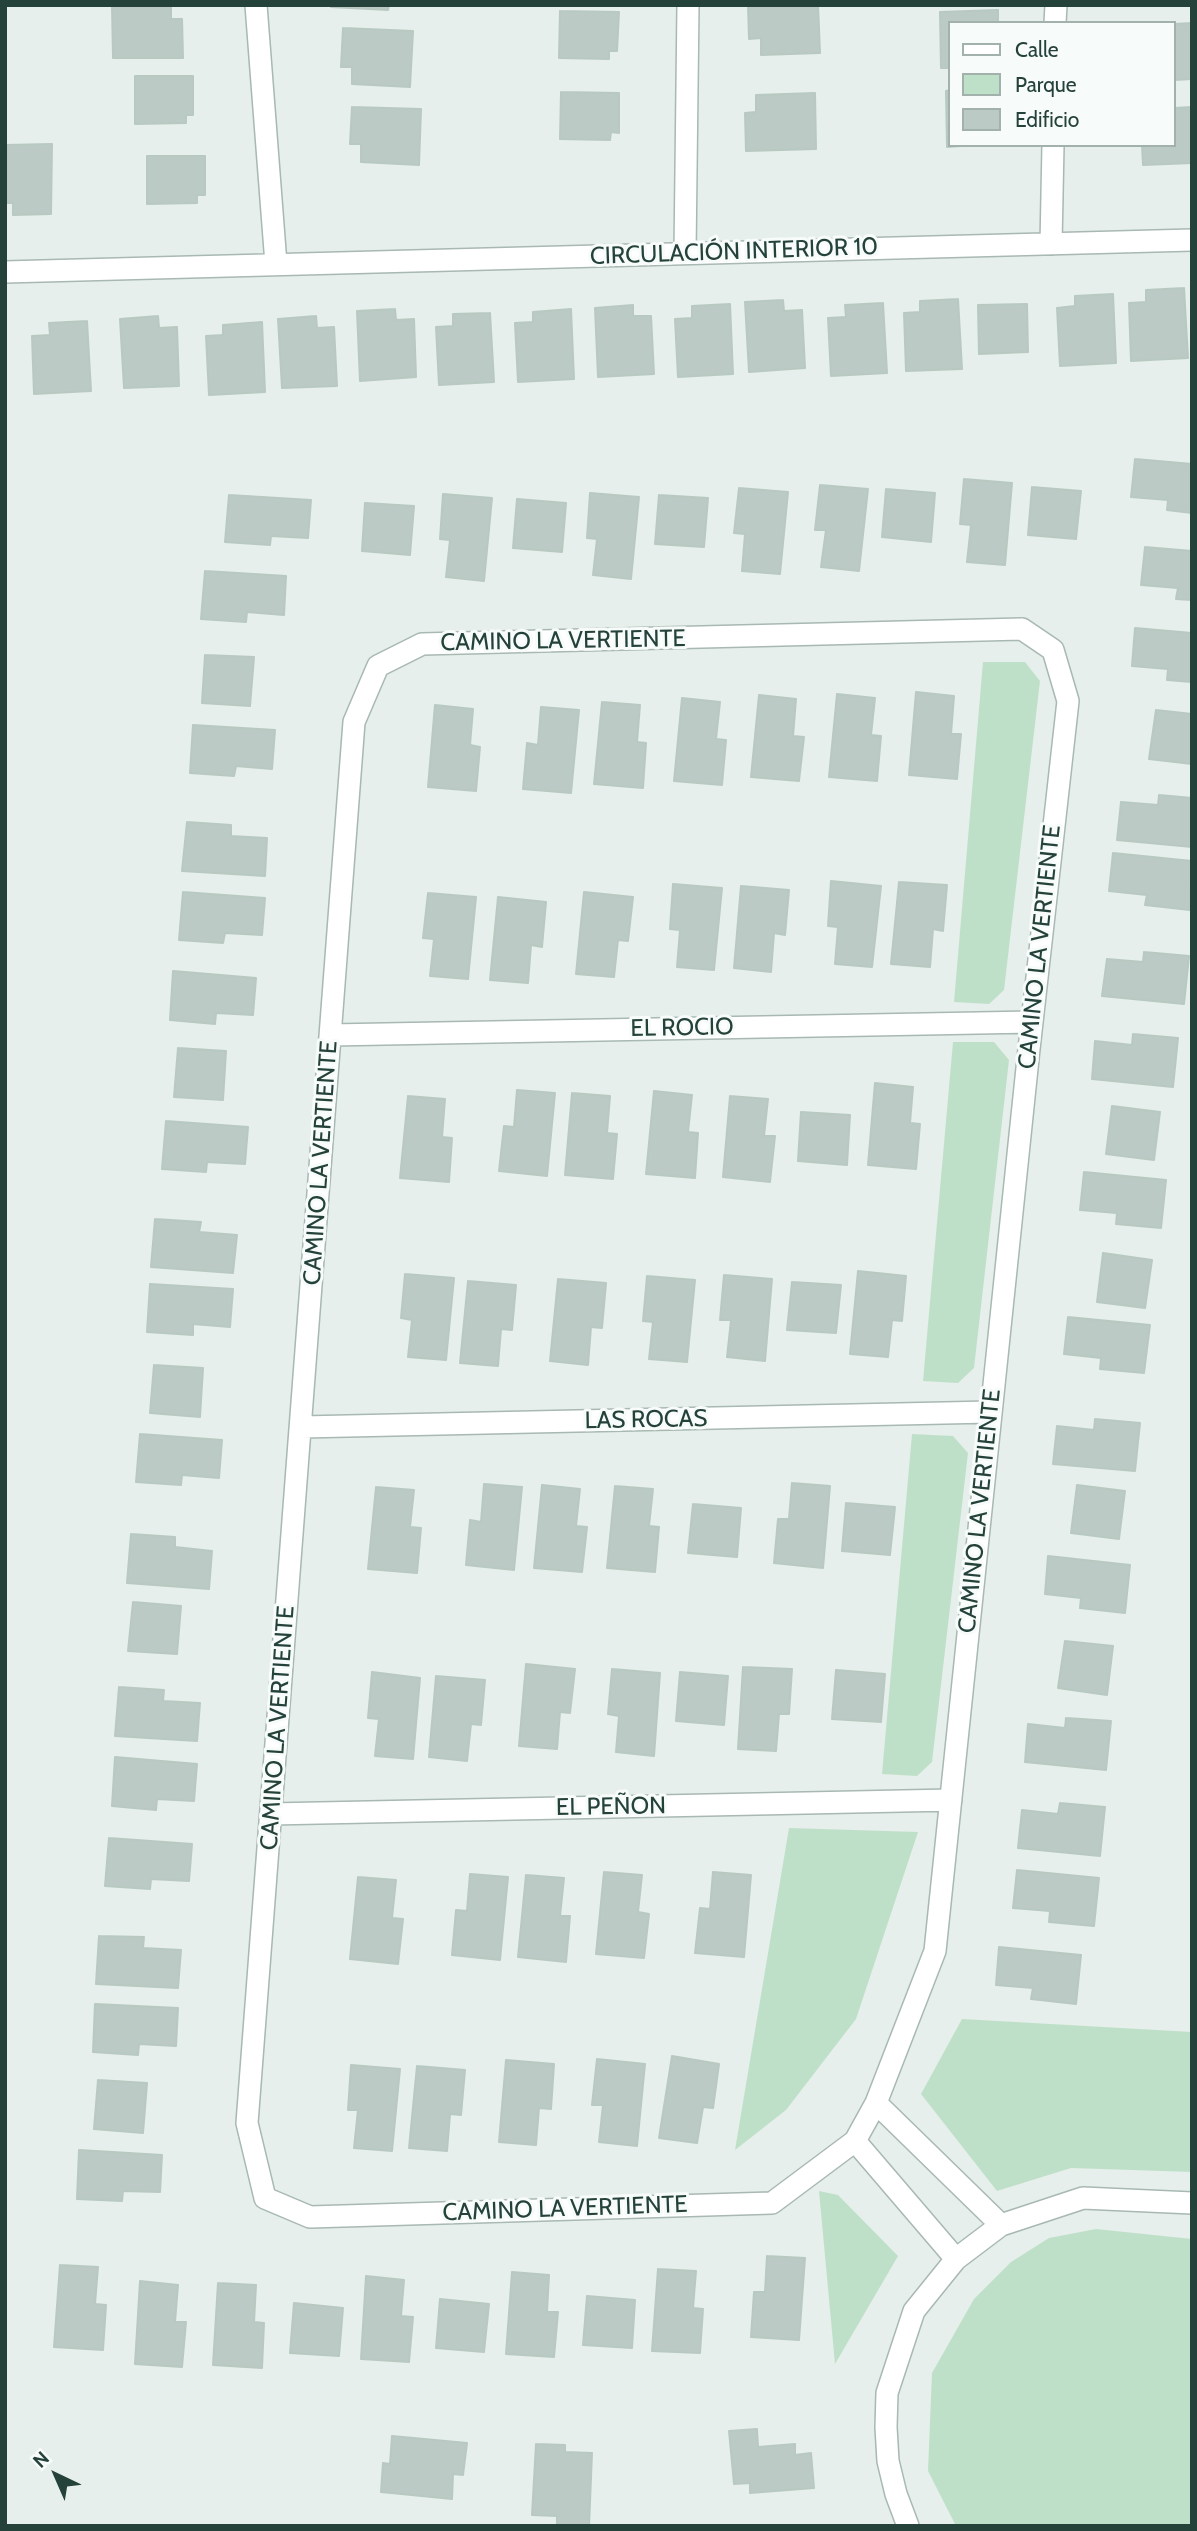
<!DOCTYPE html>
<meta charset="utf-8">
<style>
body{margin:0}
#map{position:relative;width:1197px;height:2531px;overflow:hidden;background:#e6efeb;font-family:Cabin,sans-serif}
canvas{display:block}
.frame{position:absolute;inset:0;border:7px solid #24423a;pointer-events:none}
.legend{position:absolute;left:948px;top:21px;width:228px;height:126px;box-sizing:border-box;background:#f7fbf9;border:2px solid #a3b1ad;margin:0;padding:9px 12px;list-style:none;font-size:21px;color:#24423a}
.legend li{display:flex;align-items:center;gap:14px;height:35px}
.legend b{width:35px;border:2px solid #a3b1ad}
.north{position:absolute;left:21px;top:2440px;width:70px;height:70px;-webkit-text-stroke:5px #f7fbf9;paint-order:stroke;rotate:316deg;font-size:19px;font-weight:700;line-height:28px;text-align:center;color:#24423a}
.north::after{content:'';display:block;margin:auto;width:24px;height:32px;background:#24423a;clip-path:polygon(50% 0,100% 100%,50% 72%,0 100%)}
</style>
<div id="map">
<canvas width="1197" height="2531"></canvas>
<div class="frame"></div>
<ul class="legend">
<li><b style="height:9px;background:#fff"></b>Calle</li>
<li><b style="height:19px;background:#bfe0c8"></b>Parque</li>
<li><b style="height:19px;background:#bbcac4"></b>Edificio</li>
</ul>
<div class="north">N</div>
</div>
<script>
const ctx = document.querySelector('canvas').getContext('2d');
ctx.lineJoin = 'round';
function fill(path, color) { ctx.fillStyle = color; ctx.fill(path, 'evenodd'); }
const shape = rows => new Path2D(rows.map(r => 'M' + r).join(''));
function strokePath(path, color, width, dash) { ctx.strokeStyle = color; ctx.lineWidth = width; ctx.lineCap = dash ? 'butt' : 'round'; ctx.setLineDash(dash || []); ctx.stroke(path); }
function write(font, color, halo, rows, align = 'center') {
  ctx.font = font + ' Cabin,sans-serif'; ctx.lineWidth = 6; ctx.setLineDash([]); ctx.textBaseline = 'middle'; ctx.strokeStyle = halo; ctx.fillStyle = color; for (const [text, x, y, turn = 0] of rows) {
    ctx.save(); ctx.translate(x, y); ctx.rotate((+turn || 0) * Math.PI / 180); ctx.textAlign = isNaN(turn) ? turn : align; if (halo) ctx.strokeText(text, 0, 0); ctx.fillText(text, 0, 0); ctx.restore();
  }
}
fill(shape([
 [983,662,1025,662,1040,681,1004,990,989,1004,954,1002],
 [953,1042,994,1042,1009,1060,974,1368,958,1383,923,1381],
 [912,1434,953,1436,968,1453,932,1762,917,1776,882,1774],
 [789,1828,918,1832,856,2019,786,2110,735,2150],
 [962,2019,1192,2032,1192,2172,1071,2168,997,2191,921,2094],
 [819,2191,838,2195,898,2256,835,2364],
 [1096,2229,1192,2239,1192,2526,956,2526,928,2471,932,2373,974,2299,1011,2262,1049,2238]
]), '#bfe0c8');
const building = shape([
 [112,5,171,5,171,19,182,19,183,58,113,58,112,5],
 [331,5,389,5,388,10,331,7,331,5],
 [748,5,818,5,820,53,761,55,761,38,749,39,748,5],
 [998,10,998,23,950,23,950,68,941,68,940,12,998,10],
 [560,11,619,12,617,51,609,51,609,59,559,58,560,11],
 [1192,23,1192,79,1174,80,1174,24,1192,23],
 [343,28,413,31,410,87,352,84,352,67,341,67,343,28],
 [135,76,193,76,193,115,186,115,186,123,135,124,135,76],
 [950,90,950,145,975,145,947,147,946,91,950,90],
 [561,92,619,93,619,133,611,132,610,140,560,139,561,92],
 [815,93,816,149,746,151,745,113,756,112,756,95,815,93],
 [352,107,421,109,419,165,361,162,361,144,350,144,352,107],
 [1192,107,1192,163,1143,165,1142,145,1174,145,1174,108,1192,107],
 [52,144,51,214,13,215,13,203,5,203,5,145,52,144],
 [147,156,205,156,205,195,197,195,197,203,147,204,147,156],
 [1184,288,1188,358,1131,361,1129,303,1146,302,1146,290,1184,288],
 [1113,294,1116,363,1060,366,1057,308,1075,306,1075,296,1113,294],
 [958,299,962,369,906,371,904,313,920,312,920,301,958,299],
 [783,300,784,311,802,310,805,368,749,372,745,302,783,300],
 [883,303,887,373,831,376,828,318,846,317,845,305,883,303],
 [730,304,733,374,678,377,675,319,692,318,692,306,730,304],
 [1027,304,1028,352,979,354,978,305,1027,304],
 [633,305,633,316,651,316,654,374,598,377,595,308,633,305],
 [395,309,396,320,414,319,416,377,360,381,357,311,395,309],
 [571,309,574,379,518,382,515,323,533,322,533,312,571,309],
 [490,313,494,382,439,385,436,327,453,326,453,314,490,313],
 [158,316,159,328,177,327,179,386,124,388,120,319,158,316],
 [316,316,317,328,334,327,337,386,282,388,278,319,316,316],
 [87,321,91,391,34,394,32,336,50,335,49,323,87,321],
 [262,322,265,392,209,395,206,336,223,335,223,325,262,322],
 [1135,459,1192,464,1192,513,1167,510,1168,500,1131,497,1135,459],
 [964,479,1012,483,1005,565,967,562,971,525,960,524,964,479],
 [820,485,868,489,859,571,821,567,826,530,815,530,820,485],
 [1032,487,1081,491,1076,539,1028,535,1032,487],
 [739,488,788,492,780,574,742,571,745,534,734,533,739,488],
 [886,489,935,493,931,542,882,537,886,489],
 [590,493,639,497,631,579,593,575,597,539,587,538,590,493],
 [443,494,492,498,484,581,446,577,450,540,440,539,443,494],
 [229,495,311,500,308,538,271,536,270,545,225,542,229,495],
 [659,495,708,498,704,547,655,544,659,495],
 [517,499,566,503,562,552,513,548,517,499],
 [365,503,414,506,410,555,362,551,365,503],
 [1145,547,1192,551,1192,600,1176,599,1178,588,1141,585,1145,547],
 [205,571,286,576,284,615,247,612,246,622,201,619,205,571],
 [1135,628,1192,633,1192,682,1167,680,1168,669,1132,666,1135,628],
 [205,655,254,657,250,706,202,703,205,655],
 [916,692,954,696,951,734,961,734,957,779,909,775,916,692],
 [837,694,875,698,871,735,881,736,877,781,829,777,837,694],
 [759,695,796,699,793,736,804,737,799,781,751,777,759,695],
 [682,698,720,702,716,739,726,740,722,785,674,781,682,698],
 [602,702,640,705,637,742,646,743,643,788,594,784,602,702],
 [435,705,473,709,470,745,480,747,476,791,428,787,435,705],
 [541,707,579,710,571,793,523,789,527,743,538,745,541,707],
 [1156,710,1192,714,1192,764,1149,759,1156,710],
 [193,725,275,730,272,769,236,766,234,776,190,773,193,725],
 [1159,795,1192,798,1192,847,1117,840,1121,802,1158,805,1159,795],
 [187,822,231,825,231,836,267,838,265,876,182,871,187,822],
 [1113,853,1192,861,1190,910,1145,905,1147,895,1109,891,1113,853],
 [831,881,881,886,872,967,835,964,838,927,828,926,831,881],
 [899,882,947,885,943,931,933,929,930,967,891,964,899,882],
 [673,884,722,888,714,970,677,967,680,930,670,929,673,884],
 [741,886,789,890,785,935,774,933,771,972,734,968,741,886],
 [183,892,265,898,262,935,225,933,223,943,179,940,183,892],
 [584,892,633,897,628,941,618,940,614,977,576,974,584,892],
 [428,893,476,897,468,979,430,976,434,939,423,938,428,893],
 [498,897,546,902,542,947,531,945,528,983,490,980,498,897],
 [1144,952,1189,956,1184,1004,1102,996,1107,959,1143,962,1144,952],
 [173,971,256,978,253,1015,216,1013,215,1024,170,1020,173,971],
 [1133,1034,1178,1038,1173,1087,1092,1079,1095,1041,1132,1045,1133,1034],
 [178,1048,226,1051,223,1100,174,1097,178,1048],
 [875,1083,913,1087,910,1123,920,1124,916,1169,868,1165,875,1083],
 [517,1090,555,1093,547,1176,499,1171,504,1126,514,1127,517,1090],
 [654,1091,692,1095,688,1132,698,1133,695,1178,646,1174,654,1091],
 [572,1093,610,1096,607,1133,617,1134,613,1179,565,1175,572,1093],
 [408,1096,445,1099,442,1137,452,1138,449,1182,400,1178,408,1096],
 [730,1096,768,1099,764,1136,775,1136,770,1182,723,1177,730,1096],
 [1112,1106,1160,1112,1154,1160,1106,1154,1112,1106],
 [801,1112,850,1115,847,1165,798,1161,801,1112],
 [166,1121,248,1127,245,1164,207,1162,206,1172,162,1169,166,1121],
 [1084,1172,1166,1180,1161,1228,1116,1224,1117,1213,1080,1210,1084,1172],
 [155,1219,201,1222,199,1232,237,1235,233,1273,151,1267,155,1219],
 [1103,1253,1152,1260,1145,1308,1097,1302,1103,1253],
 [858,1271,906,1276,902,1321,892,1320,888,1357,850,1354,858,1271],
 [405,1274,454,1278,446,1360,408,1357,412,1320,401,1318,405,1274],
 [724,1275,772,1279,765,1361,727,1357,731,1320,720,1320,724,1275],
 [647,1276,695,1280,687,1362,649,1359,653,1322,643,1321,647,1276],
 [558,1279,606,1283,602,1328,591,1327,588,1365,550,1361,558,1279],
 [468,1281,516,1285,512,1330,501,1329,498,1366,460,1363,468,1281],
 [792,1282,841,1285,836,1333,787,1330,792,1282],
 [150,1284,233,1289,230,1327,193,1324,193,1335,147,1332,150,1284],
 [1068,1317,1150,1325,1144,1373,1100,1369,1101,1358,1064,1354,1068,1317],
 [154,1365,203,1368,200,1417,150,1413,154,1365],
 [1095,1419,1140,1423,1135,1471,1053,1464,1057,1426,1094,1430,1095,1419],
 [140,1434,222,1440,219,1478,182,1475,181,1485,136,1482,140,1434],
 [792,1483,830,1486,823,1568,774,1563,778,1519,789,1519,792,1483],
 [484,1484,522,1487,514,1570,466,1565,470,1520,481,1522,484,1484],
 [542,1485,580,1489,576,1526,587,1527,582,1572,534,1568,542,1485],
 [1077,1485,1125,1491,1119,1539,1071,1533,1077,1485],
 [615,1486,653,1489,649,1526,659,1527,655,1572,607,1568,615,1486],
 [376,1487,414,1490,410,1527,421,1528,417,1573,368,1569,376,1487],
 [846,1503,895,1507,890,1555,842,1551,846,1503],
 [693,1504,741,1508,737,1557,688,1553,693,1504],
 [131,1534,175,1537,175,1547,212,1551,209,1589,127,1583,131,1534],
 [1048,1556,1130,1565,1125,1613,1080,1608,1081,1598,1045,1594,1048,1556],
 [133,1602,181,1606,177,1654,128,1651,133,1602],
 [1065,1641,1113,1646,1107,1695,1058,1688,1065,1641],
 [526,1664,575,1669,570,1713,560,1712,557,1749,519,1746,526,1664],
 [743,1667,792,1669,789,1714,779,1714,776,1751,738,1749,743,1667],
 [612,1669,660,1673,654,1756,616,1752,619,1716,608,1714,612,1669],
 [836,1670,885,1674,881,1722,832,1719,836,1670],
 [372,1672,420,1678,413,1759,375,1756,379,1719,368,1718,372,1672],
 [680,1672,728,1676,724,1725,676,1721,680,1672],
 [436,1676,485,1680,481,1725,471,1724,467,1761,429,1757,436,1676],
 [119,1687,164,1690,163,1701,200,1703,197,1741,115,1736,119,1687],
 [1066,1718,1111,1721,1106,1770,1025,1762,1028,1724,1065,1728,1066,1718],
 [115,1757,197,1764,194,1801,157,1799,156,1810,112,1806,115,1757],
 [1060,1803,1105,1807,1100,1856,1018,1848,1022,1810,1058,1814,1060,1803],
 [109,1838,192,1844,189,1881,151,1879,150,1889,105,1886,109,1838],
 [1017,1870,1099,1878,1094,1926,1049,1922,1050,1911,1013,1908,1017,1870],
 [604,1872,642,1875,638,1912,649,1914,644,1958,596,1954,604,1872],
 [713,1872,751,1875,744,1957,695,1953,700,1908,710,1909,713,1872],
 [470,1874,508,1877,500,1960,452,1955,456,1910,467,1911,470,1874],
 [526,1875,564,1878,560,1916,570,1916,566,1962,518,1957,526,1875],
 [358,1877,396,1880,392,1918,403,1919,398,1964,350,1959,358,1877],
 [99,1936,144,1937,143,1948,181,1950,178,1988,96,1984,99,1936],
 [999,1947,1081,1955,1076,2004,1031,1999,1033,1988,996,1985,999,1947],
 [95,2004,178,2008,176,2046,139,2044,138,2055,93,2052,95,2004],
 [672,2056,719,2064,713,2108,703,2107,697,2143,659,2138,672,2056],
 [597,2059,645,2064,637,2146,599,2142,603,2105,592,2105,597,2059],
 [506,2060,554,2064,551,2109,539,2108,536,2145,499,2142,506,2060],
 [351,2065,400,2069,392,2151,354,2148,358,2110,348,2110,351,2065],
 [417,2066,465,2070,461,2115,450,2114,447,2151,409,2148,417,2066],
 [98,2080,147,2083,143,2133,94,2129,98,2080],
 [79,2150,162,2155,160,2192,123,2191,122,2201,77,2199,79,2150],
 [767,2256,805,2258,799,2340,751,2337,754,2292,765,2292,767,2256],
 [60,2265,98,2267,95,2304,106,2305,103,2350,54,2347,60,2265],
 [658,2269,696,2271,693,2308,703,2309,700,2353,652,2351,658,2269],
 [512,2272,549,2275,547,2312,558,2312,554,2357,506,2354,512,2272],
 [366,2276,404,2280,401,2316,413,2317,409,2362,361,2359,366,2276],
 [140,2281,178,2285,175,2322,186,2322,182,2367,135,2364,140,2281],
 [218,2283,256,2285,254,2322,264,2323,262,2368,213,2365,218,2283],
 [587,2296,635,2300,632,2348,583,2345,587,2296],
 [440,2299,489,2304,484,2352,436,2348,440,2299],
 [294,2303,343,2308,339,2356,290,2353,294,2303],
 [757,2429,758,2447,795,2444,795,2455,811,2453,814,2488,750,2493,750,2483,734,2484,729,2431,757,2429],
 [392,2436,467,2443,463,2475,453,2474,452,2499,381,2492,383,2463,390,2464,392,2436],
 [536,2444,565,2445,565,2452,592,2453,589,2526,557,2526,557,2516,532,2515,536,2444]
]);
fill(building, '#bbcac4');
strokePath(building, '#b8c9c2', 2);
const minor = shape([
 [256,5,276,264],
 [1055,23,1056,5],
 [1051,244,1053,145],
 [685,253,688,5],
 [5,272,1192,240],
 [1022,629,1053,650,1068,701,1029,1049,935,1951,876,2103,855,2141,772,2203,310,2217,265,2198,247,2123,354,722,378,666,422,644,1022,629],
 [331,1035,1032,1022],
 [302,1427,990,1412],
 [271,1814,951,1800],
 [876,2103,1001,2225],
 [855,2141,956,2259],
 [908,2526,896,2494,888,2461,886,2427,887,2393,914,2311,956,2259,1001,2225,1083,2198,1192,2203]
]);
strokePath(minor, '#a8b8b2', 24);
strokePath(minor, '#fff', 21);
write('24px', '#24423a', '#f7fbf9', [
 ["CIRCULACIÓN INTERIOR 10",734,252,-2],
 ["CAMINO LA VERTIENTE",563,641,-1],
 ["CAMINO LA VERTIENTE",1040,947,-84],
 ["EL ROCIO",682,1028,-1],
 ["CAMINO LA VERTIENTE",321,1163,-86],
 ["LAS ROCAS",646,1420,-1],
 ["CAMINO LA VERTIENTE",980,1511,-84],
 ["CAMINO LA VERTIENTE",278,1728,-86],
 ["EL PEÑON",611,1807,-1],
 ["CAMINO LA VERTIENTE",565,2209,-2]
]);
</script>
